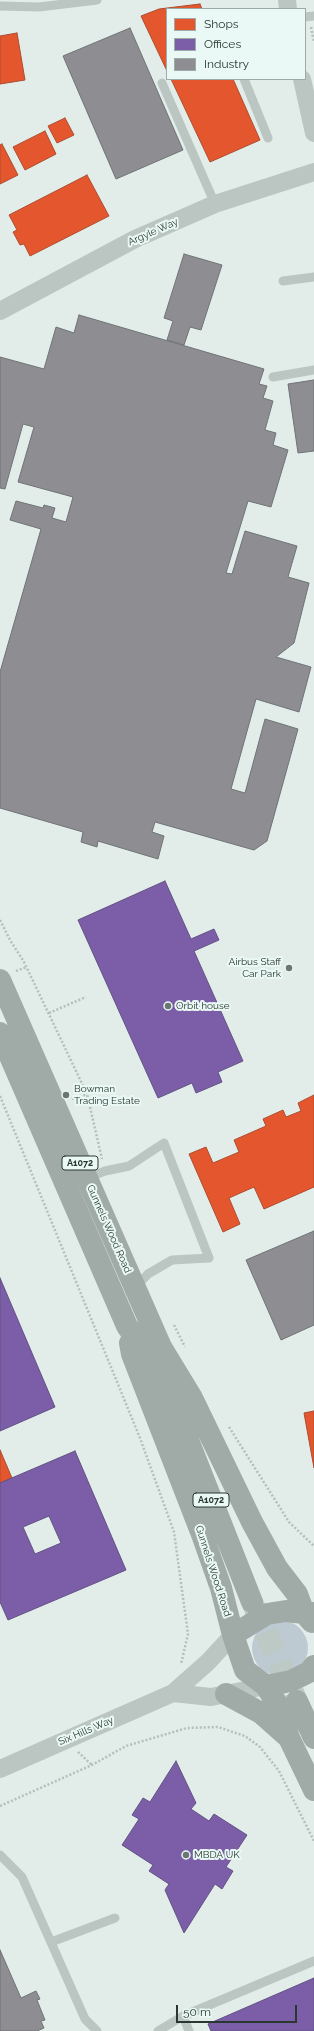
<!DOCTYPE html>
<style>
body{margin:0}
#map{position:relative;width:314px;height:2031px;overflow:hidden;background:#e2edea;font-family:Raleway,sans-serif}
canvas{display:block}
.legend{position:absolute;left:166px;top:8px;width:140px;height:72px;box-sizing:border-box;background:#eaf9f5;border:1px solid #9daba6;margin:0;padding:5px 7px;list-style:none;font-size:12px;color:#293730}
.legend li{display:flex;align-items:center;gap:8px;height:20px}
.legend b{width:20px;border:1px solid #9daba6}
.scale{position:absolute;left:176px;top:2005px;width:121px;height:18px;box-sizing:border-box;border:2px solid #293730;border-top:0;padding-left:5px;font-size:12px;line-height:14px;white-space:nowrap;color:#293730;-webkit-text-stroke:3px #eaf9f5;paint-order:stroke}
</style>
<div id="map">
<canvas width="314" height="2031"></canvas>
<ul class="legend">
<li><b style="height:11px;background:#e4572e"></b>Shops</li>
<li><b style="height:11px;background:#7b5ea7"></b>Offices</li>
<li><b style="height:11px;background:#8d8d92"></b>Industry</li>
</ul>
<div class="scale">50 m</div>
</div>
<script>
const ctx = document.querySelector('canvas').getContext('2d');
ctx.lineJoin = 'round';
function fill(path, color) { ctx.fillStyle = color; ctx.fill(path, 'evenodd'); }
const shape = rows => new Path2D(rows.map(r => 'M' + r).join(''));
function strokePath(path, color, width, dash) { ctx.strokeStyle = color; ctx.lineWidth = width; ctx.lineCap = dash ? 'butt' : 'round'; ctx.setLineDash(dash || []); ctx.stroke(path); }
function write(font, color, halo, rows, align = 'center') {
  ctx.font = font + ' Raleway,sans-serif'; ctx.lineWidth = 4; ctx.setLineDash([]); ctx.textBaseline = 'middle'; ctx.strokeStyle = halo; ctx.fillStyle = color; for (const [text, x, y, turn = 0] of rows) {
    ctx.save(); ctx.translate(x, y); ctx.rotate((+turn || 0) * Math.PI / 180); ctx.textAlign = isNaN(turn) ? turn : align; if (halo) ctx.strokeText(text, 0, 0); ctx.fillText(text, 0, 0); ctx.restore();
  }
}
fill(shape([
 '252 1648a28 28 0 1 1 56 0a28 28 0 1 1-56 0Z'
]), '#bdcad2');
const shops = shape([
 [200,4,202,9,167,9,167,71,141,16,159,9,200,4],
 [17,33,25,80,0,84,0,36,17,33],
 [171,79,233,79,260,140,210,162,171,79],
 [65,118,74,135,57,143,48,126,65,118],
 [45,131,56,154,25,170,13,147,45,131],
 [2,144,18,175,0,184,0,145,2,144],
 [87,175,109,216,30,256,24,244,20,245,13,232,17,230,9,215,87,175],
 [314,1095,314,1187,264,1209,254,1187,229,1198,240,1224,223,1232,189,1154,206,1147,213,1163,239,1152,234,1140,266,1126,263,1119,283,1110,286,1117,301,1111,298,1103,314,1095],
 [314,1411,314,1468,304,1413,314,1411],
 [0,1450,12,1478,0,1483,0,1450]
]);
fill(shops, '#e4572e');
strokePath(shops, '#ac4d2f', 1);
const offices = shape([
 [165,881,191,939,214,929,219,940,194,951,243,1061,218,1072,222,1082,196,1093,192,1083,158,1098,78,920,165,881],
 [0,1278,55,1407,0,1431,0,1278],
 [75,1451,126,1570,8,1620,0,1602,0,1483,75,1451],
 [49,1516,61,1543,35,1554,23,1527,49,1516],
 [176,1761,196,1803,191,1809,209,1821,214,1814,247,1835,226,1867,233,1871,222,1889,215,1884,184,1933,165,1890,169,1884,149,1871,153,1865,122,1845,139,1819,132,1815,143,1798,150,1802,176,1761],
 [314,1978,314,2031,211,2031,208,2024,314,1978]
]);
fill(offices, '#7b5ea7');
strokePath(offices, '#625283', 1);
const industry = shape([
 [130,28,183,150,116,179,63,56,130,28],
 [184,254,222,265,201,330,190,327,184,345,167,340,173,321,164,318,184,254],
 [79,315,264,369,259,384,267,386,263,398,273,401,265,430,276,433,273,445,288,450,271,507,248,501,226,573,232,574,245,531,297,546,288,577,309,583,294,643,276,657,311,667,299,712,256,699,231,789,245,793,265,719,298,729,267,841,254,850,155,822,152,832,164,836,158,859,98,841,97,847,81,842,83,832,0,808,0,672,41,529,10,520,16,501,43,508,44,505,55,508,52,518,66,522,73,497,18,482,34,427,23,424,5,489,0,488,0,357,44,369,56,327,74,333,79,315],
 [314,380,314,451,298,453,288,384,314,380],
 [314,1231,314,1325,281,1340,246,1260,314,1231],
 [0,1950,21,1998,36,1991,40,1999,37,2000,45,2020,41,2021,44,2028,37,2031,0,2031,0,1950]
]);
fill(industry, '#8d8d92');
strokePath(industry, '#6f7375', 1);
strokePath(shape([
 [252,1602,296,1699]
]), '#bdc9c5', 22, [22, 11]);
strokePath(shape([
 [311,27,314,42],
 [0,920,10,940,24,962,87,1094,102,1159],
 [16,971,27,967],
 [49,1013,86,997],
 [0,1096,140,1438,174,1532,188,1634,181,1664],
 [72,1099,87,1094],
 [174,1325,185,1347],
 [229,1427,289,1522,314,1546],
 [78,1752,92,1765],
 [0,1806,92,1765,126,1746,187,1728,218,1727,245,1736,260,1747,279,1771,314,1841]
]), '#b3bfbb', 2.5, [2, 2]);
strokePath(shape([
 [0,6,39,7,97,0],
 [305,17,314,16],
 [244,79,268,138],
 [162,83,215,204],
 [283,281,314,277],
 [273,377,314,370],
 [87,1178,105,1171,129,1166,164,1143,209,1258,172,1260,148,1274,136,1287],
 [0,1855,22,1877,85,2019,97,2031],
 [51,1942,115,1918],
 [183,2016,189,2031],
 [158,2031,183,2016,314,1961]
]), '#bbc6c2', 9);
strokePath(shape([
 [287,0,288,9],
 [302,79,314,133],
 [0,311,135,239,215,204,314,172],
 [173,1693,211,1697,266,1686],
 [0,1769,173,1693,208,1662,233,1635]
]), '#bbc6c2', 18);
strokePath(shape([
 [0,980,161,1347,192,1398,252,1522,277,1568,297,1594,304,1613,314,1613],
 [0,1033,127,1326,143,1348,171,1397,252,1602],
 [130,1343,132,1354,203,1537,221,1588,233,1635],
 [312,1622,304,1613,286,1611,267,1614,233,1635,245,1670,266,1686,279,1707,289,1738,314,1790],
 [266,1686,291,1681,309,1672,314,1666],
 [226,1694,261,1713,288,1737],
 [297,1701,314,1738]
]), '#a0aba7', 22);
for (const [x, y, r, color] of [
 [289,968,4,"#6a7771"],
 [168,1006,4,"#6a7771"],
 [66,1095,4,"#6a7771"],
 [186,1855,4,"#6a7771"]
]) { const dot = new Path2D(); dot.arc(x, y, r, 0, 2 * Math.PI); ctx.fillStyle = color; ctx.fill(dot); strokePath(dot, '#eaf9f5', 1.5); }
for (const [x, y, w] of [
 [80,1163,36],
 [211,1500,36]
]) { const box = new Path2D(); box.roundRect(x - w / 2, y - 7, w, 14, 3); ctx.fillStyle = '#eaf9f5'; ctx.fill(box); strokePath(box, '#293730', 1); }
write('bold 9px', '#293730', null, [
 ["A1072",80,1163],
 ["A1072",211,1500]
]);
write('10px', '#293730', '#eaf9f5', [
 ["Argyle Way",153,232,-24],
 ["Gunnels Wood Road",109,1229,66],
 ["Gunnels Wood Road",213,1571,72],
 ["Six Hills Way",86,1731,-23]
]);
write('10px', '#293730', '#eaf9f5', [
 ["Airbus Staff",281,962,"right"],
 ["Car Park",281,974,"right"],
 ["Orbit house",176,1006],
 ["Bowman",74,1089],
 ["Trading Estate",74,1101],
 ["MBDA UK",194,1855]
], 'left');
</script>
